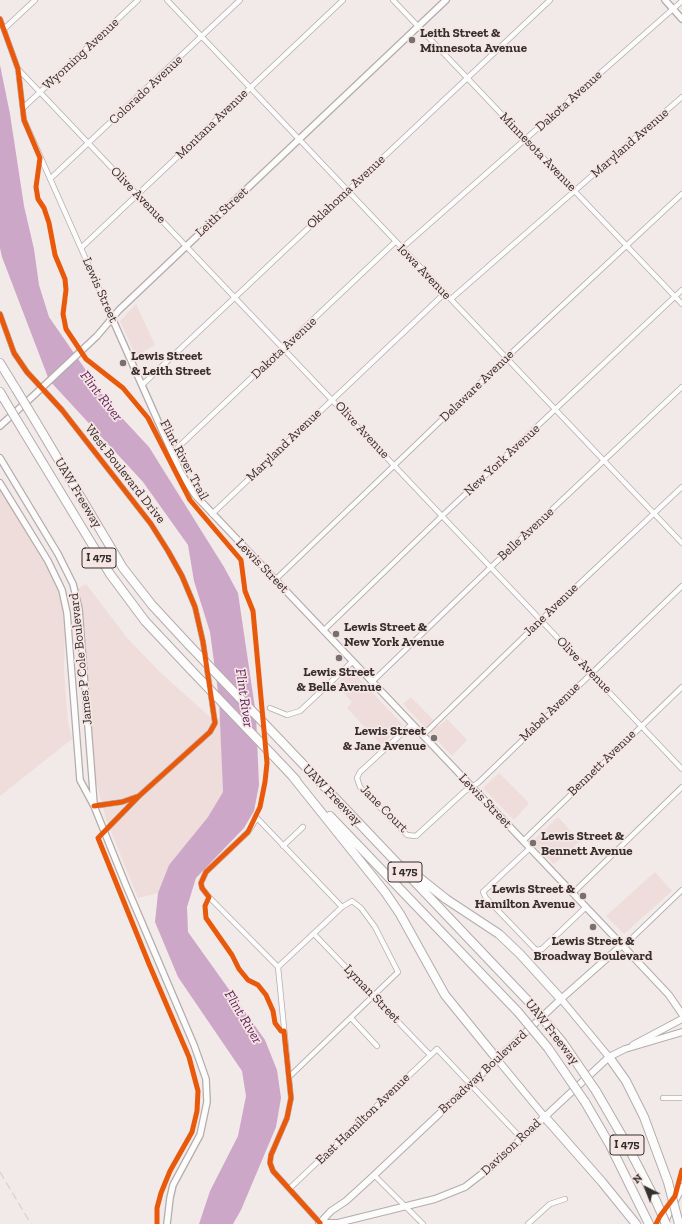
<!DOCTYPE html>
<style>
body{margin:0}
#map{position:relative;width:682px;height:1224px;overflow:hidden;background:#f2eae8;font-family:"Zilla Slab",serif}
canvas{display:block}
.north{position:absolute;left:626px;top:1168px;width:40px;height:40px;-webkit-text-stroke:3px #f6e6e4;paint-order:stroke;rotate:318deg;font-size:11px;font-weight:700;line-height:16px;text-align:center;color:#352f2e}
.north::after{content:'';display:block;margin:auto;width:14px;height:18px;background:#352f2e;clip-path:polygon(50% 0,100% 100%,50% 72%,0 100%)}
</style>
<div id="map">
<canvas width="682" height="1224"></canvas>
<div class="north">N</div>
</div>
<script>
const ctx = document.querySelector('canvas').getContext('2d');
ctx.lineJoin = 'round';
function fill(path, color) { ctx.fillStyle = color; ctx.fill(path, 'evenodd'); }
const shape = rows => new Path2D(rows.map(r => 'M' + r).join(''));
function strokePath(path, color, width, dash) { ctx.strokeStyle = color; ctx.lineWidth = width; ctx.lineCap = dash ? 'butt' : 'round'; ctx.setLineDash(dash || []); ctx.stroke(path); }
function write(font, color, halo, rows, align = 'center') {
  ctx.font = font + ' "Zilla Slab",serif'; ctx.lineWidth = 3.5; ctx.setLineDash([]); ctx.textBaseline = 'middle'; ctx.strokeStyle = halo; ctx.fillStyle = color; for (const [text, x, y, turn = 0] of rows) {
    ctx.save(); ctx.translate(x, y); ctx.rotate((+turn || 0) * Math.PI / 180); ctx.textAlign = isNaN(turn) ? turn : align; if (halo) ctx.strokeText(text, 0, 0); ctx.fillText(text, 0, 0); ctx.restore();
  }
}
fill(shape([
 [136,304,155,345,136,356,120,321],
 [0,488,42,555,60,594,65,629,64,670,68,722,72,739,0,796],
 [86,584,128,639,161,673,210,717,220,718,223,792,208,817,169,865,158,893,138,898,106,819,96,781,84,627,77,589],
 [351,670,403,725,381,745,347,708,352,702,336,684],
 [411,697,439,726,447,719,467,740,452,756,403,704],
 [499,773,529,803,514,820,483,788],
 [558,817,580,841,554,864,535,846,535,839],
 [655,872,672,891,624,934,606,916]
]), '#eeddda');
fill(shape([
 [0,65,10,114,24,206,34,249,39,285,49,317,110,405,149,447,224,567,238,593,256,715,259,785,254,811,244,828,196,878,187,907,188,932,265,1040,277,1070,281,1098,276,1127,241,1210,233,1224,199,1224,210,1191,238,1136,246,1096,242,1071,178,977,155,922,158,893,169,865,208,817,223,792,219,699,210,632,194,581,188,545,143,482,49,380,2,257,0,248]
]), '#cda7c8');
const minor = shape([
 [167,0,682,543],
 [393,0,682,304],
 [0,19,18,69,24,120,112,318],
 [4,29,35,0],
 [18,69,682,769],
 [23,108,138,0],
 [50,179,240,0],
 [81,248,343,0],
 [402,248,682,1],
 [451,299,682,97],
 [0,314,14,353,27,372,62,410,151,524,168,551,182,576,195,607,203,642,215,723,210,732,139,796,122,802,94,806],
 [142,385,550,0],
 [172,453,395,242],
 [212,514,445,293],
 [275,580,506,358,682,194],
 [323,631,442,516,682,290],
 [372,682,491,567,682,387],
 [270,708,287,715,300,711,352,662],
 [412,724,360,772,357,778,360,787,404,832,407,835,416,836,465,791,478,783,682,586],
 [423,735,541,620,682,487],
 [104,832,139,796],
 [523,841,682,687],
 [283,846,303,827],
 [530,848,483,892,486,898,536,950,542,949,586,907],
 [573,893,682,787],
 [314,934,430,1055],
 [622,945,630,940,682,890],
 [278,967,342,907,352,901,361,908,375,927,398,972,289,1077],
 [351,1018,377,1046],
 [663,1098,682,1098],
 [374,1175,423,1224],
 [289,1189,437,1049,521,1138],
 [320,1223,273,1171,270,1163,271,1155,287,1118,291,1098,278,967,209,897,202,888,201,883,206,872,248,832,257,818,342,907],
 [528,1224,550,1204,565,1199]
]);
const tertiary = shape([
 [665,0,682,19],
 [112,318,181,473,195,495,622,945],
 [97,336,119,310,446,0],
 [0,426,32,397],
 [0,458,58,554,73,584,79,609,94,804],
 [0,483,48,561,62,590,67,613,80,780,94,806,125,883,194,1045,206,1079,207,1102,200,1135,173,1185,170,1198,167,1224]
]);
const secondary = shape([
 [561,999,609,1057],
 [633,1045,682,1019],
 [497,1059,544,1116],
 [319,1223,338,1223,435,1199,465,1187,492,1166,609,1057,625,1049,682,1032],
 [320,1223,331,1211,346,1201,369,1180,561,999,622,945,669,995,682,1014],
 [664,1223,682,1187]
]);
const motorway = shape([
 [0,363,16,389],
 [0,392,4,399],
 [36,422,123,568,152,605,189,645],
 [24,432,110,574,145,621,192,671],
 [280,740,530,1003],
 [283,766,296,780],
 [293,777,385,892,400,914,445,995,497,1059],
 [330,816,518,1012],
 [407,868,446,899,499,934,520,954,561,999],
 [609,1057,626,1081,644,1117,668,1182],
 [596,1091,625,1141,656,1201],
 [585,1102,610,1145,649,1224],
 [544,1116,602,1182,636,1224]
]);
strokePath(minor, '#b3acab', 6);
strokePath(tertiary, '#b3acab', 8);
strokePath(secondary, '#b3acab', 8);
strokePath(motorway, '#b3acab', 10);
strokePath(minor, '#fdfcfc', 4.5);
strokePath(tertiary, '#fdfcfc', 5.5);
strokePath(secondary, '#fdfcfc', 6);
strokePath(motorway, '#fdfcfc', 8);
strokePath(shape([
 [0,1172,31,1224]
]), '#d8d6d6', 1.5, [8, 4]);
const tertiaryBridge = shape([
 [32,397,97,336]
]);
const motorwayBridge = shape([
 [16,389,36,422],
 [4,399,24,432],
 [189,645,280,740],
 [192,671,283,766],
 [530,1003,563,1043,596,1091],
 [518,1012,548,1048,585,1102],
 [668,1182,679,1224],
 [656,1201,666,1224]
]);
strokePath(tertiaryBridge, '#b3acab', 8, []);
strokePath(motorwayBridge, '#b3acab', 10, []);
strokePath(tertiaryBridge, '#fdfcfc', 5.5);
strokePath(motorwayBridge, '#fdfcfc', 8);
strokePath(shape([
 [0,19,18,69,24,120,40,158,36,187,38,199,44,208,49,223,55,255,65,279,66,290,63,314,66,329,86,359,123,388,148,418,190,500,241,560,245,591,253,611,267,763,265,782,260,807,248,832,206,872,201,883,202,888,209,897,205,906,206,918,232,955,239,969,248,980,258,985,266,995,273,1011,275,1023,281,1031,284,1031,291,1098,287,1118,271,1155,270,1163,273,1171,320,1223],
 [0,314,14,353,27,372,62,410,151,524,168,551,182,576,195,607,203,642,215,723,210,732,139,796,122,802,94,806],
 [139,796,98,838,149,964,189,1057,198,1091,197,1111,192,1132,170,1171,161,1193,157,1208,157,1224],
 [656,1224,660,1216,675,1196,682,1170]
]), '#e8590c', 5);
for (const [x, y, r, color] of [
 [412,40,4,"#77706f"],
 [123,363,4,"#77706f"],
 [336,634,4,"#77706f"],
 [339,658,4,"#77706f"],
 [434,738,4,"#77706f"],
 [533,843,4,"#77706f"],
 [583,896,4,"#77706f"],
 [593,927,4,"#77706f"]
]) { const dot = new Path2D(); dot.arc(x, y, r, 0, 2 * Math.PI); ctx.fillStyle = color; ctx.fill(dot); strokePath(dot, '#f6e6e4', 1.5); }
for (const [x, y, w] of [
 [99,558,34],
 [405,872,34],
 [627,1145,34]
]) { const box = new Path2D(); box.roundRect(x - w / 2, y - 10, w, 20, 3); ctx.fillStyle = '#f6e6e4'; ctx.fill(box); strokePath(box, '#352f2e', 1); }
write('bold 12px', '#352f2e', null, [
 ["I 475",99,558],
 ["I 475",405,872],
 ["I 475",627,1145]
]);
write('bold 13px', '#352f2e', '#f6e6e4', [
 ["Leith Street &",420,33],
 ["Minnesota Avenue",420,48],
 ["Lewis Street",131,356],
 ["& Leith Street",131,371],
 ["Lewis Street &",344,627],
 ["New York Avenue",344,642],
 ["Lewis Street",339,672,"center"],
 ["& Belle Avenue",339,687,"center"],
 ["Lewis Street",426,731,"right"],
 ["& Jane Avenue",426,746,"right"],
 ["Lewis Street &",541,836],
 ["Bennett Avenue",541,851],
 ["Lewis Street &",575,889,"right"],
 ["Hamilton Avenue",575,904,"right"],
 ["Lewis Street &",593,941,"center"],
 ["Broadway Boulevard",593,956,"center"]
], 'left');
write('13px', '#352f2e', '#f6e6e4', [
 ["Wyoming Avenue",81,54,-43],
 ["Colorado Avenue",146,90,-43],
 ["Dakota Avenue",569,101,-42],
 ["Montana Avenue",212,124,-44],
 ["Maryland Avenue",630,143,-41],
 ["Minnesota Avenue",538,152,46],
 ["Oklahoma Avenue",346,192,-43],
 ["Olive Avenue",138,195,46],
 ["Leith Street",222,212,-43],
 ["Iowa Avenue",424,272,46],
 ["Lewis Street",100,290,66],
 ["Dakota Avenue",284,348,-43],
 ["Delaware Avenue",477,386,-44],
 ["Olive Avenue",362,430,47],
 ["Maryland Avenue",284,445,-44],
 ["Flint River Trail",184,460,62],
 ["New York Avenue",502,460,-43],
 ["West Boulevard Drive",125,474,52],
 ["UAW Freeway",78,493,59],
 ["Belle Avenue",526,534,-43],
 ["Lewis Street",262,566,46],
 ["Jane Avenue",551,610,-44],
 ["James P Cole Boulevard",81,659,-96],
 ["Olive Avenue",584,665,46],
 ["Mabel Avenue",550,712,-44],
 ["Bennett Avenue",602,763,-44],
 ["UAW Freeway",332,795,46],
 ["Lewis Street",485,801,46],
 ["Jane Court",384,809,45],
 ["Lyman Street",372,994,46],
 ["UAW Freeway",552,1032,52],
 ["Broadway Boulevard",483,1072,-43],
 ["East Hamilton Avenue",363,1119,-44],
 ["Davison Road",511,1147,-43]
]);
write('italic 14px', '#612460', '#f6e6e4', [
 ["Flint River",101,396,52],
 ["Flint River",244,698,82],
 ["Flint River",243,1017,59]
]);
</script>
